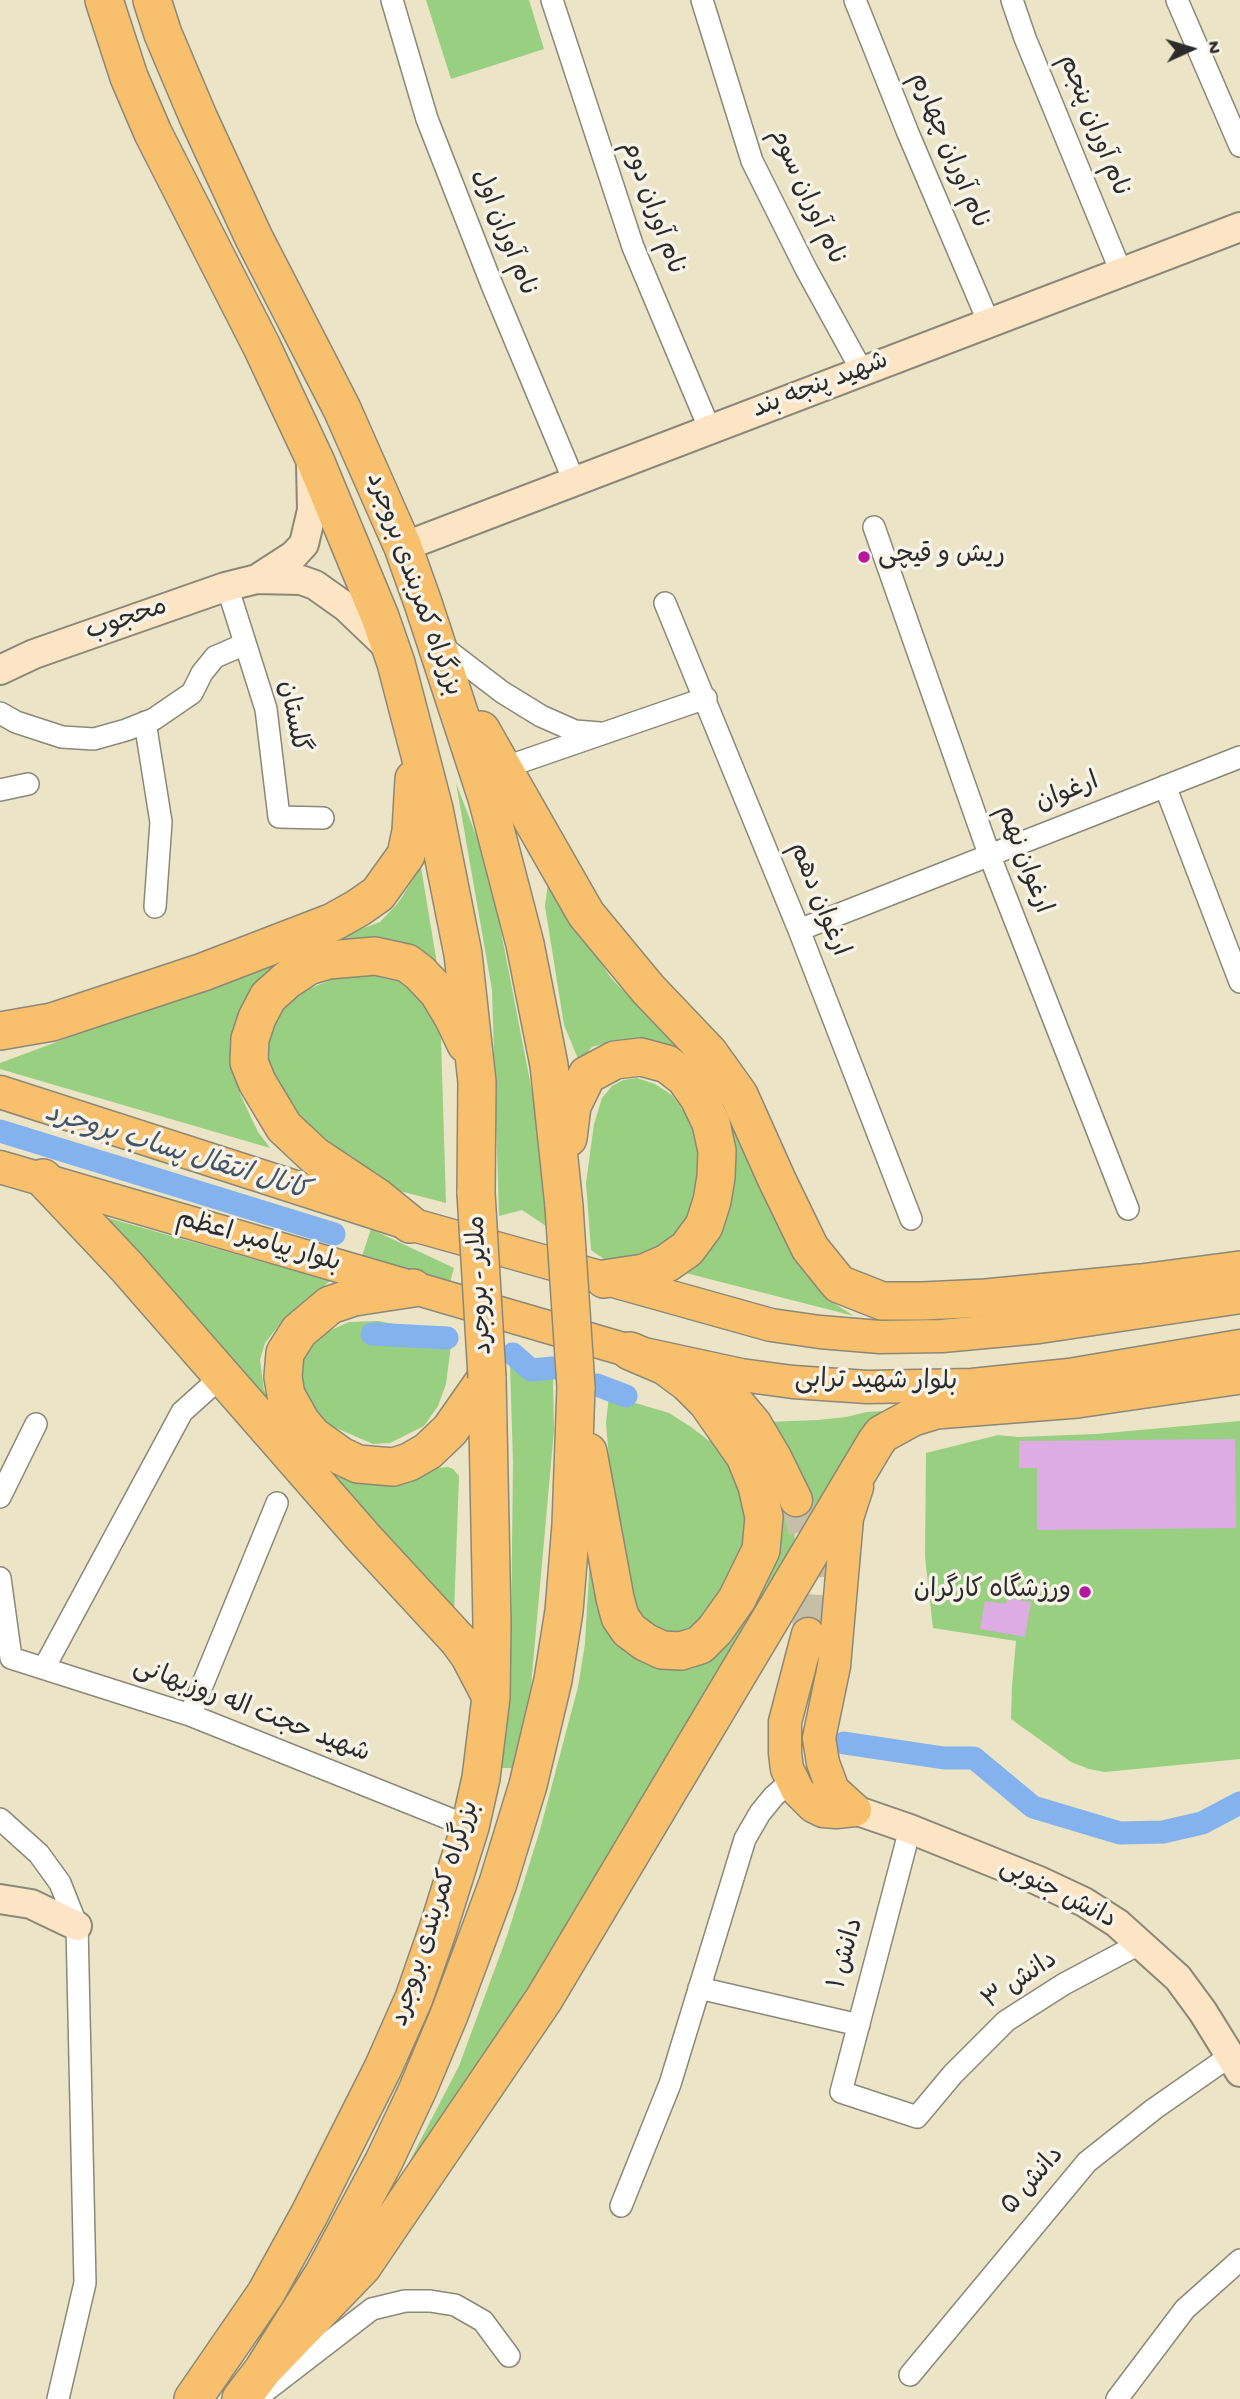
<!DOCTYPE html>
<meta charset="utf-8">
<style>
body{margin:0}
#map{position:relative;width:1240px;height:2399px;overflow:hidden;background:#ebe4c6;font-family:"Gochi Hand",sans-serif}
canvas{display:block}
.north{position:absolute;left:1156px;top:14px;width:70px;height:70px;-webkit-text-stroke:5px #f7f3e8;paint-order:stroke;rotate:86deg;font-size:19px;font-weight:700;line-height:28px;text-align:center;color:#2b2b2b}
.north::after{content:'';display:block;margin:auto;width:24px;height:32px;background:#2b2b2b;clip-path:polygon(50% 0,100% 100%,50% 72%,0 100%)}
</style>
<div id="map">
<canvas width="1240" height="2399"></canvas>
<div class="north">N</div>
</div>
<script>
const ctx = document.querySelector('canvas').getContext('2d');
ctx.lineJoin = 'round';
function fill(path, color) { ctx.fillStyle = color; ctx.fill(path, 'evenodd'); }
const shape = rows => new Path2D(rows.map(r => 'M' + r).join(''));
function strokePath(path, color, width, dash) { ctx.strokeStyle = color; ctx.lineWidth = width; ctx.lineCap = dash ? 'butt' : 'round'; ctx.setLineDash(dash || []); ctx.stroke(path); }
function write(font, color, halo, rows, align = 'center') {
  ctx.font = font + ' "Gochi Hand","Playpen Sans Arabic",sans-serif'; ctx.lineWidth = 7; ctx.setLineDash([]); ctx.textBaseline = 'middle'; ctx.strokeStyle = halo; ctx.fillStyle = color; for (const [text, x, y, turn = 0] of rows) {
    ctx.save(); ctx.translate(x, y); ctx.rotate((+turn || 0) * Math.PI / 180); ctx.textAlign = isNaN(turn) ? turn : align; if (halo) ctx.strokeText(text, 0, 0); ctx.fillText(text, 0, 0); ctx.restore();
  }
}
fill(shape([
 [426,0,529,0,544,49,451,79],
 [456,783,489,869,550,1185,549,1228,522,1210,499,1216,492,990],
 [421,867,437,964,414,949,323,950,235,1076,241,1096,258,1132,270,1148,0,1069,0,1063,380,922,398,903],
 [548,882,611,978,717,1087,775,1216,802,1267,829,1300,854,1316,678,1271,730,1153,628,1040,616,1040,592,1047,579,1061,564,1025,545,906],
 [342,975,369,975,401,982,419,996,432,1016,441,1039,446,1203,396,1190,347,1166,293,1110,265,1058,273,1018,304,991],
 [637,1078,655,1084,672,1095,692,1123,700,1144,702,1165,689,1222,674,1238,630,1265,604,1259,591,1250,586,1183,594,1124,602,1098,612,1086,623,1080],
 [94,1214,330,1281,283,1320,265,1343,260,1360,264,1390,282,1422,314,1457,330,1472,347,1479,367,1484,388,1482,436,1468,448,1467,453,1469,459,1476,454,1613],
 [371,1229,454,1268,450,1282,361,1259],
 [379,1321,426,1331,451,1345,446,1384,438,1406,424,1426,390,1443,373,1444,327,1424,312,1408,305,1391,301,1371,303,1352,315,1337,349,1322],
 [510,1364,531,1380,553,1374,554,1430,531,1686,512,1768,495,1768,511,1638,513,1462],
 [609,1395,669,1413,691,1427,712,1443,727,1461,737,1480,744,1500,749,1534,703,1630,657,1639,631,1600,610,1471,606,1423],
 [922,1409,815,1513,812,1495,802,1473,791,1453,766,1422,818,1420,846,1417,867,1412],
 [1240,1421,1240,1759,1105,1772,1089,1769,1071,1762,1011,1719,1012,1686,1016,1641,933,1628,925,1557,926,1453,998,1435,1018,1437,1096,1434],
 [774,1471,794,1520,795,1546,577,1922,404,2172,459,2066,507,1936,540,1830,578,1687,585,1644,590,1556,622,1644,638,1660,660,1665,755,1600,769,1576,778,1528]
]), '#98cf81');
strokePath(shape([
 [0,1131,334,1234],
 [372,1334,447,1338],
 [513,1354,531,1370,553,1368],
 [597,1385,626,1396],
 [844,1743,944,1758,974,1758,1033,1807,1120,1833,1163,1832,1202,1823,1240,1803]
]), '#83b2ee', 23);
fill(shape([
 [1235,1439,1236,1528,1037,1530,1037,1468,1019,1468,1019,1441],
 [1007,1598,1031,1602,1025,1637,980,1629,985,1601,1006,1604]
]), '#dcace3');
strokePath(shape([
 [796,1500,806,1535,811,1581,808,1634]
]), '#c5bfa7', 32, [32, 16]);
const street = shape([
 [392,0,427,119,492,285,574,481],
 [552,0,633,247,710,430],
 [702,0,752,161,806,269,862,371],
 [855,0,908,133,989,323],
 [1012,0,1025,38,1121,272],
 [1177,0,1240,146],
 [874,527,989,854,1128,1209],
 [227,586,266,709,279,817,323,818],
 [665,603,799,930,911,1219],
 [438,643,502,692,541,716,575,731,600,733],
 [0,713,16,722,62,737,94,739,126,730,154,719,192,693,202,673,215,657,245,644],
 [145,722,161,822,155,907],
 [503,768,706,698],
 [1165,786,1240,982],
 [0,790,28,784],
 [799,930,1240,757],
 [0,1497,36,1424],
 [0,1578,11,1658],
 [11,1658,190,1715,470,1827],
 [44,1668,182,1412,222,1376],
 [190,1715,277,1503],
 [0,1819,39,1854,60,1883,77,1926,85,2283,58,2399],
 [910,1829,841,2092,917,2117,953,2074,1006,2021,1064,1984,1141,1943],
 [699,1988,859,2025],
 [621,2206,670,2084,745,1839,760,1813,774,1796,791,1781],
 [910,2375,1087,2162,1154,2109,1230,2056],
 [255,2399,372,2309,405,2301,430,2301,455,2305,483,2321,509,2356],
 [1117,2399,1185,2309,1240,2260]
]);
const secondary = shape([
 [403,547,1240,227],
 [257,579,294,555,304,544,312,510,311,463],
 [0,670,34,654,225,587,257,579,301,580,315,585,346,607,390,649],
 [855,1810,910,1829,1037,1880,1084,1902,1117,1923,1178,1978,1203,2012,1240,2072],
 [0,1899,31,1904,77,1926]
]);
const primary = shape([
 [0,1092,410,1224,771,1325,820,1332,880,1337,942,1336,1039,1327,1240,1297],
 [0,1167,630,1351,741,1375,793,1382,867,1387,972,1385,1069,1375,1240,1346],
 [704,1367,733,1397,755,1423,775,1457,796,1500],
 [808,1634,785,1722,785,1753,787,1769,798,1791,813,1806,823,1811,836,1812,855,1810],
 [855,1810,833,1790,823,1763,819,1738,834,1666,847,1518,857,1487]
]);
const highway = shape([
 [104,0,129,77,153,133,262,347,315,460,380,617,396,663,434,809,463,954,477,1082,476,1193],
 [152,0,163,34,199,119,254,238,342,409,403,547,423,603,487,798,525,944,549,1065,564,1206],
 [481,730,586,914,648,989,709,1053,739,1095,777,1180,810,1248,839,1284,882,1301,923,1301,986,1298,1141,1283,1240,1270],
 [0,1031,52,1022,203,972,333,922,358,908,378,894,406,855,411,831,414,779],
 [568,1138,572,1106,587,1075,615,1060,641,1057,667,1064,685,1078,699,1098,711,1123,717,1151,716,1177,712,1201,704,1226,687,1249,667,1263,644,1273,604,1279],
 [43,1178,126,1266,363,1537,458,1640,469,1655,490,1695],
 [410,1224,378,1198,315,1156,284,1127,257,1082,249,1062,250,1039,257,1018,268,997,287,980,308,966,328,960,375,956,407,963,420,973,438,992,453,1017,466,1044],
 [413,1288,354,1297,330,1305,299,1331,285,1353,283,1377,286,1395,301,1422,313,1436,341,1456,358,1464,393,1467,409,1462,428,1451,450,1430,487,1377],
 [588,1452,615,1598,620,1617,629,1630,645,1642,662,1650,681,1651,700,1645,715,1630,737,1599,761,1550,764,1517,757,1486,745,1456,707,1402,688,1383,665,1366,630,1351],
 [263,2370,362,2267,544,1999,876,1442,882,1434,913,1417,936,1410,1077,1399,1240,1375],
 [193,2399,266,2293,309,2215,383,2068,414,1998,438,1929,470,1827,481,1778,491,1697,492,1623,487,1377],
 [241,2399,263,2370,324,2273,384,2161,418,2089,449,2015,498,1883,528,1785,553,1680,564,1611,571,1525,576,1387]
]);
strokePath(street, '#8b8878', 24);
strokePath(secondary, '#8b8878', 32);
strokePath(primary, '#8b8878', 35);
strokePath(highway, '#8b8878', 40);
strokePath(street, '#fff', 21);
strokePath(secondary, '#fce5c4', 28);
strokePath(primary, '#f8bf6c', 32);
strokePath(highway, '#f8bf6c', 37);
const highwayBridge = shape([
 [476,1193,487,1377],
 [564,1206,576,1387]
]);
strokePath(highwayBridge, '#8b8878', 40, []);
strokePath(highwayBridge, '#f8bf6c', 37);
for (const [x, y, r, color] of [
 [864,557,7,"#b5179e"],
 [1085,1592,7,"#b5179e"]
]) { const dot = new Path2D(); dot.arc(x, y, r, 0, 2 * Math.PI); ctx.fillStyle = color; ctx.fill(dot); strokePath(dot, '#f7f3e8', 2.5); }
write('26px', '#2b2b2b', '#f7f3e8', [
 ["نام آوران پنجم",1092,126,68],
 ["نام آوران چهارم",947,151,67],
 ["نام آوران سوم",805,197,65],
 ["نام آوران دوم",651,208,70],
 ["نام آوران اول",502,233,68],
 ["شهید پنجه بند",821,387,-21],
 ["بزرگراه کمربندی بروجرد",412,585,70],
 ["محجوب",127,621,-19],
 ["گلستان",291,717,79],
 ["ارغوان",1068,794,-21],
 ["ارغوان نهم",1022,860,69],
 ["ارغوان دهم",817,900,68],
 ["بلوار پیامبر اعظم",258,1243,16],
 ["ملایر - بروجرد",482,1285,-93],
 ["بلوار شهید ترابی",876,1383,1],
 ["شهید حجت اله روزبهانی",251,1712,21],
 ["دانش جنوبی",1057,1895,27],
 ["بزرگراه کمربندی بروجرد",437,1914,-72],
 ["دانش ۱",848,1954,-75],
 ["دانش ۳",1021,1982,-34],
 ["دانش ۵",1034,2182,-49]
]);
write('26px', '#2b2b2b', '#f7f3e8', [
 ["ریش و قیچی",878,557],
 ["ورزشگاه کارگران",1071,1592,"right"]
], 'left');
write('italic 28px', '#455466', '#f7f3e8', [
 ["کانال انتقال پساب بروجرد",176,1154,17]
]);
</script>
